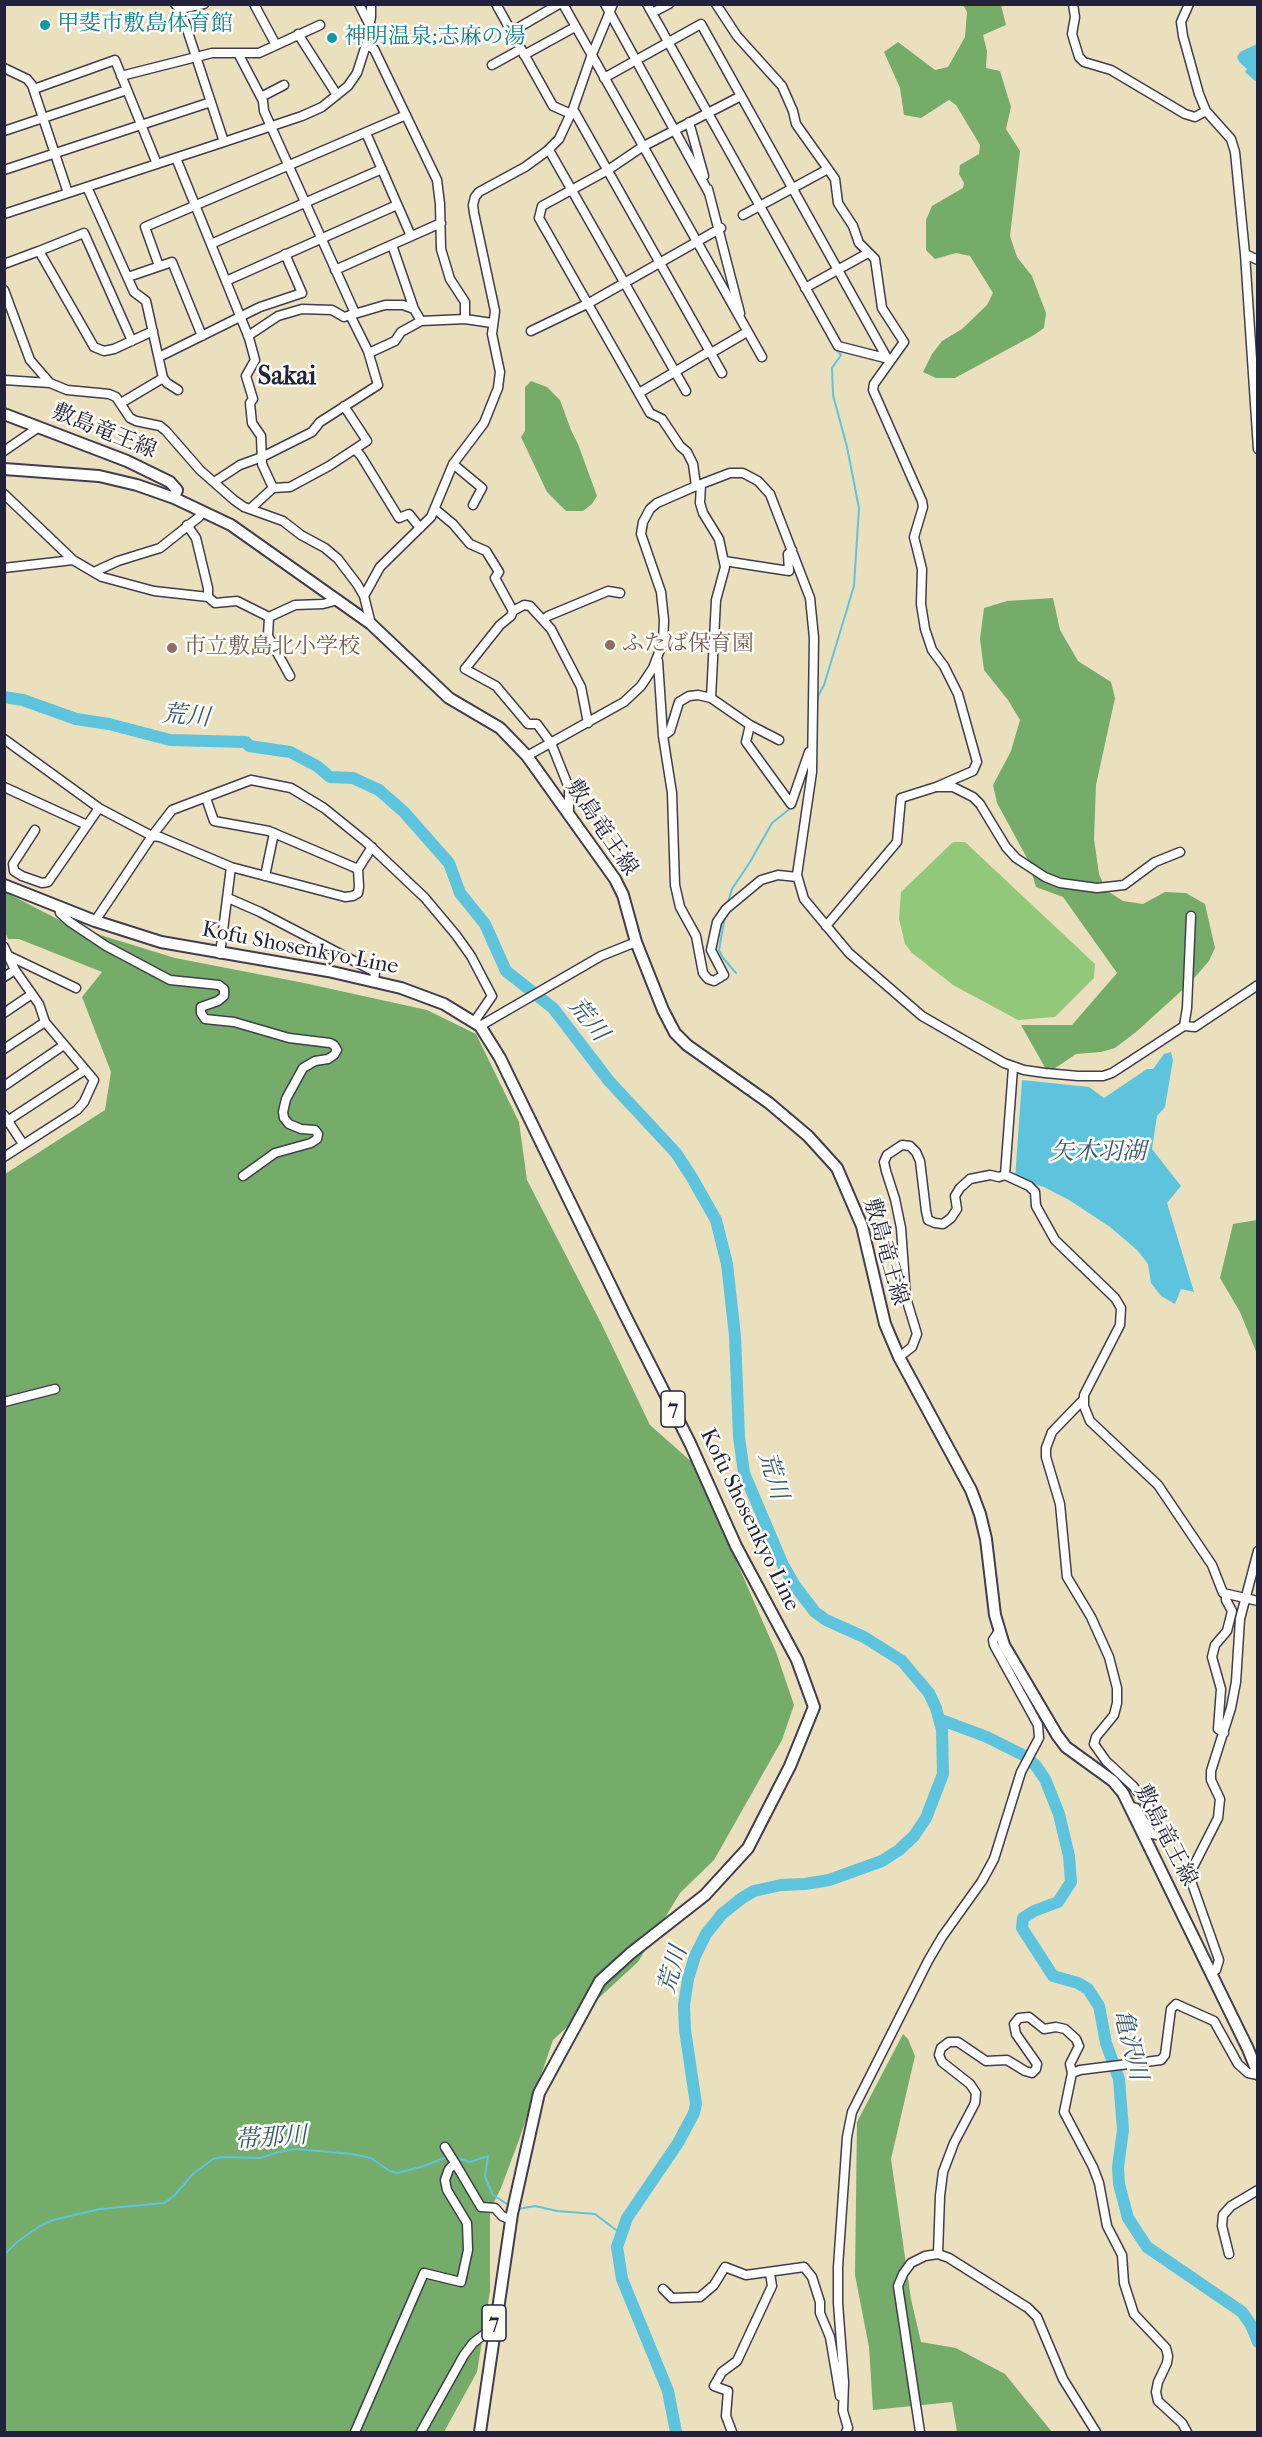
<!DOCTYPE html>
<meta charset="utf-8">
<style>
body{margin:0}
#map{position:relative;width:1262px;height:2437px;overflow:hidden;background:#ebe0bd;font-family:"IM FELL French Canon",serif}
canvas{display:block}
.frame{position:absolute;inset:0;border:6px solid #22223b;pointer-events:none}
</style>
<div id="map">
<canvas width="1262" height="2437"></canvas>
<div class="frame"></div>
</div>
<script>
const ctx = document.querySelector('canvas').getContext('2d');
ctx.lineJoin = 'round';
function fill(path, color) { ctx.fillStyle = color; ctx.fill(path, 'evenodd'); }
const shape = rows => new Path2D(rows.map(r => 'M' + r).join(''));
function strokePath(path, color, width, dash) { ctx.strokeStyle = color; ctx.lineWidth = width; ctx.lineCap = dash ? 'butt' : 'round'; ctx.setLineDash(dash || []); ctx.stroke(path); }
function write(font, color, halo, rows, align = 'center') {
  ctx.font = font + ' "IM FELL French Canon","Noto Serif JP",serif'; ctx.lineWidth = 5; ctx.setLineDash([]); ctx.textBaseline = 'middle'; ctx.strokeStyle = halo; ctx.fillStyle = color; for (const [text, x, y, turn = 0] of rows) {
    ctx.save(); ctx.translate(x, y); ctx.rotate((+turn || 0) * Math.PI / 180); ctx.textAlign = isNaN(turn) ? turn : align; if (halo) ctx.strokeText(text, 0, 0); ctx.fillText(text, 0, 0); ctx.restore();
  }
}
fill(shape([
 [953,842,965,842,1095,964,1094,978,1055,1017,1018,1020,953,985,912,953,905,944,899,919,901,892]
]), '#92c87a');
fill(shape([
 [963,5,1001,5,1006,25,983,35,987,51,986,68,1000,71,1011,107,1006,129,1020,151,1010,236,1017,257,1032,276,1046,313,1044,328,1034,335,955,378,936,378,923,372,932,354,942,341,962,329,987,305,993,293,970,256,956,253,935,259,926,250,926,220,932,206,963,188,964,183,959,174,960,165,979,154,980,145,956,105,949,100,921,118,904,115,900,88,884,52,898,42,935,70,948,67,965,37,967,12],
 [531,381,547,387,560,400,571,430,578,444,597,496,592,504,583,511,566,511,547,492,521,437,525,431,525,387],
 [1053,598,1060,630,1078,661,1111,682,1115,698,1096,785,1094,839,1099,874,1106,890,1123,901,1143,904,1165,892,1186,893,1205,904,1215,948,1209,961,1189,984,1136,1032,1115,1048,1101,1052,1076,1054,1048,1073,1021,1025,1072,1025,1117,973,1063,897,1036,887,1028,860,997,803,993,785,1011,751,1020,720,1008,700,984,670,980,639,984,608,1007,601],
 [5,892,71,926,175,958,304,983,427,1010,476,1034,519,1122,527,1180,601,1323,650,1425,694,1464,776,1652,794,1705,782,1740,714,1860,680,1893,638,1962,553,2040,519,2140,501,2188,490,2210,490,2291,477,2372,444,2432,5,2432,5,1174,105,1110,111,1072,82,997,102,972,19,939,8,939,5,932],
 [1257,1220,1258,1220,1257,1354,1240,1312,1220,1278,1233,1224],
 [903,2034,908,2039,915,2056,891,2159,911,2299,921,2342,956,2348,1005,2374,1052,2432,957,2432,952,2402,873,2410,869,2347,855,2275,857,2122]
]), '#75ac6a');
fill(shape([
 [1257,44,1257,80,1255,81,1245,72,1247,69,1240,63,1237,57,1240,52],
 [1171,1052,1173,1060,1165,1107,1157,1116,1152,1149,1181,1186,1167,1203,1194,1292,1181,1289,1175,1304,1161,1296,1151,1283,1148,1264,1137,1250,1110,1227,1069,1200,1044,1187,1015,1179,1022,1080,1089,1087,1104,1098,1147,1069,1153,1069,1164,1054]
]), '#5ec3dc');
strokePath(shape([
 [817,705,818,696,824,685,854,586,859,508,847,447,833,395,832,368,841,355,836,349],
 [727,905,732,889,750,862,772,823,792,807],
 [725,916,719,950,723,958,736,973],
 [453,2157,470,2162,488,2156,485,2177,493,2195,510,2206],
 [518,2209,535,2206,557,2211,595,2214,620,2233],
 [4,2255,17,2242,40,2226,53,2220,100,2209,164,2203,174,2196,193,2174,213,2159,222,2157,261,2158,278,2152,296,2149,352,2154,371,2158,390,2171,397,2173,421,2167,447,2157]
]), '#5ec3dc', 2);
strokePath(shape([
 [4,697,23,700,76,719,109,724,170,740,246,742,249,746,290,752,317,766,330,777,353,778,379,790,404,812,449,863,460,893,485,924,506,971,553,1008,609,1081,676,1153,691,1176,716,1220,727,1264,735,1336,739,1437,744,1473,783,1565,795,1586,815,1612,826,1620,864,1637,902,1661,929,1693,936,1708,942,1730,943,1774,926,1818,914,1836,899,1850,882,1861,829,1880,805,1884,781,1885,754,1891,742,1898,722,1914,706,1934,695,1956,688,1979,684,2005,685,2030,696,2104,694,2113,678,2143,627,2218,617,2247,622,2279,668,2391,676,2432],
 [939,1719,987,1737,1025,1756,1036,1766,1045,1779,1059,1814,1069,1856,1071,1882,1058,1902,1034,1911,1023,1918,1022,1928,1053,1976,1078,1983,1088,1989,1099,2006,1106,2043,1119,2079,1123,2130,1118,2167,1119,2184,1128,2218,1147,2247,1242,2312,1251,2325,1258,2342]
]), '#5ec3dc', 12);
const minor = shape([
 [175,4,181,11,224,142],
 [254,4,276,45],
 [359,4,370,26],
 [496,4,553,106,571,114],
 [563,4,762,357],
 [605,4,709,193],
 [647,4,838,346,889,359],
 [716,4,737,36,782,86,793,111,796,124,835,179,838,203,853,226,859,243,875,259,882,308,904,342,874,384,873,390,922,501,923,507,914,537,922,569,921,604,925,629,932,650,944,666,958,694,977,762,973,771,936,787],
 [1073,4,1075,17,1072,34,1079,57,1084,62,1111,70,1185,114,1195,117,1206,111],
 [1189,4,1181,22,1183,36,1199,94,1206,111,1231,139,1235,152,1245,254,1258,449],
 [180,9,204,4],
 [652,13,669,4],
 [511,32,559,4],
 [298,34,337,95],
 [366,45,374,49,437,180,440,204,441,249,450,279,465,302,465,319],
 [239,55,263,101,264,111,355,313],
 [524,55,575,27],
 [492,65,521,49],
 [4,68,27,79,32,85,68,193],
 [121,76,212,53,259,53,320,25],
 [604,78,701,24,887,358],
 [34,89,115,60,157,164],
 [261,97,284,85],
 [573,109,722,373],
 [689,122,704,176],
 [4,131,127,90],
 [366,133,411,236],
 [549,150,686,391],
 [176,158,249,338,255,360,246,376,253,399,250,403,252,423,261,436,262,464,273,488],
 [4,170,211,102],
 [87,187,134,292,146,301,163,378,121,403],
 [708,189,740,313],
 [4,214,224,142,302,116,322,107,348,86,357,73,366,45,371,17,371,4],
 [743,215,828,169],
 [211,244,382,169],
 [392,245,414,309],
 [39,251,84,233,132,341],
 [1245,254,1258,260],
 [4,264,39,251,94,347,104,351,114,349,153,331],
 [159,266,145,227,406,115],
 [335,270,441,223],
 [128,277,172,262,202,336],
 [226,281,397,205],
 [805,288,868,253],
 [4,290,30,360,50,383,67,390,109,394,116,397,130,418,136,421,160,426,166,431,200,470,234,500,244,507,283,521,301,535,325,548,338,559,357,584,364,596,371,624],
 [531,331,589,303,721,228],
 [248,336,278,316,302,309,332,310,344,317,385,305,403,305,414,309,421,321,465,319,492,323],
 [369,353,395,341,401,332,421,321],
 [711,353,747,332],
 [159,357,260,307,302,293,285,254],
 [163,378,167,383,178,390],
 [4,380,50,383],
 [639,393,710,351],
 [355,449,361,456,399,518,409,514,420,528],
 [4,451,39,427],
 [453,464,482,488,473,505],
 [214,482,240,465,262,457,312,432,320,422,378,385,368,351,350,315],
 [701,484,700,503,703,513,719,539,725,567,716,600,711,698],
 [696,486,693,464,687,452,680,446,662,419,650,413,539,218,542,206,608,170,642,147,741,96],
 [4,494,73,560,102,577,154,591,208,597],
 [250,509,273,488,290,487,329,466,367,441,344,406],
 [435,509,453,524,470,544,486,551,499,572,495,578,513,611,524,605,530,606,551,629,581,687,588,723],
 [187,525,196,538,208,588,208,597,215,603,237,601,269,617,295,605,323,604,338,600],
 [724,561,789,571,788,554,792,550],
 [4,568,73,560],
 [94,572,118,561,160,548,199,517,203,511],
 [364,596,380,567,431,517,453,464,484,423,498,388,500,372,492,334,495,311,474,213,473,205,475,197,479,192,525,167,547,151,559,139,573,109,591,57,613,4],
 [513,611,511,616,500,625,465,669,496,686,528,724,537,724,551,743,569,788,569,814],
 [269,617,268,636,290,676],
 [543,620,548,616,608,591,620,593],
 [658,661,663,736,672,793,675,885,680,907,696,936,703,973,708,979,714,981,724,975,711,950,717,922,726,909,761,880,778,875,797,877],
 [750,725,779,740],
 [663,736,670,731,679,702,689,696,698,695,711,698,750,725,746,742,791,804,809,752],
 [4,739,99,808,152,836,160,837,231,867,345,897,353,896,358,893,359,887,358,869,372,847],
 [527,756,624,702,641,686,653,668,663,642,664,620,661,592,641,534,643,522,650,509,657,503,696,486,730,473,743,473,758,481,770,494,810,598,814,638,812,772,797,875,804,899,849,953,922,1016,1004,1063,1024,1070,1045,1073,1078,1076,1103,1076,1112,1073,1184,1026,1187,1008,1191,916],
 [4,787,87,825],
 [206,798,214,821,269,831,358,869],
 [35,830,13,864,14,871,22,876,42,883,48,882,99,808],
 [265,876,274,833],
 [228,898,260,912,375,972,374,982],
 [59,906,60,913,70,922,106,946,170,980,219,985,224,989,224,996,218,1001,201,1007,201,1013,205,1019,234,1022,289,1038,330,1043,334,1045,337,1050,334,1055,328,1059,315,1061,303,1068,286,1099,283,1112,284,1118,289,1124,301,1129,315,1130,318,1134,317,1139,311,1143,275,1153,243,1176],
 [95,921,152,836,172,810,251,780,291,788,324,808,366,842,425,898,456,935,471,956,492,996,474,1022],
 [826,926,897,842,901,798,936,787,953,787,973,797,980,804,1006,847,1016,858,1045,877,1060,883,1097,888,1124,885,1155,862,1180,852],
 [4,947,15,970,39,1004,45,1022,94,1080,84,1102,77,1110,4,1157],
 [220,954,231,867],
 [9,956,76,988],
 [4,977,15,970],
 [4,1013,32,994],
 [480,1026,601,956,636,942],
 [1184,1026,1195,1027,1258,985],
 [4,1049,45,1022],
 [4,1086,64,1045],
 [4,1115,23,1144],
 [4,1123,85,1070],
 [1005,1175,1013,1068],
 [899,1357,912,1347,917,1334,906,1298,901,1228,895,1199,886,1171,884,1162,887,1155,902,1145,910,1146,916,1152,920,1161,926,1211,928,1220,935,1223,943,1224,951,1218,957,1209,955,1196,960,1188,970,1179,990,1175,999,1177,1005,1175,1029,1186,1035,1192,1036,1206,1055,1240,1115,1298,1121,1308,1120,1325,1084,1395,1084,1406,1090,1421,1158,1485,1212,1565,1223,1593,1258,1601],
 [1083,1400,1052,1432,1046,1448,1046,1457,1060,1504,1067,1577,1091,1617,1109,1657,1117,1688,1117,1703,1114,1715,1096,1737,1094,1744,1106,1761,1133,1786,1148,1805,1159,1830,1157,1835,1152,1834,1136,1808,1131,1807],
 [4,1402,55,1389],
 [1224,1733,1218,1729,1221,1689,1212,1657,1215,1645,1227,1631,1232,1611,1226,1600,1226,1594],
 [1210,1973,1216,1970,1219,1960,1190,1878,1190,1873,1218,1818,1220,1799,1211,1780,1211,1771,1231,1708,1236,1682,1240,1619,1258,1551],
 [1072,2073,1080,2070,1161,2060,1165,2055,1171,2009,1176,2004,1214,2021,1238,2064,1248,2073,1258,2075],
 [445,2147,455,2163],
 [938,2254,940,2196,943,2172,954,2143,975,2103,976,2093,970,2084,942,2062,939,2055,941,2048,949,2042,958,2042,986,2061,1007,2060,1025,2071,1032,2073,1036,2069,1037,2064,1016,2034,1014,2024,1019,2018,1029,2017,1044,2029,1056,2027,1065,2029,1076,2039,1079,2046,1070,2064,1072,2073,1064,2112,1093,2167,1099,2183,1107,2226,1122,2255,1124,2283,1134,2314,1166,2348,1168,2356,1167,2363,1158,2382,1156,2392,1158,2401,1182,2423,1187,2432],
 [1229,2254,1222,2226,1223,2215,1231,2206,1258,2190],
 [663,2289,672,2298,700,2297,714,2285,725,2267,746,2275,804,2267,812,2277,820,2302,820,2313,830,2337,840,2396],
 [355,2432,424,2273,461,2282,468,2250,467,2223,447,2190,445,2180,449,2169,455,2163,481,2207,495,2208,502,2216,511,2220],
 [421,2432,464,2355,473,2343,494,2327],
 [732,2432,726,2416,728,2391,714,2386,722,2372,737,2361,772,2286,770,2273],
 [846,2432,848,2428,843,2411,844,2382,838,2303,838,2267,847,2137,852,2112,928,1961,942,1937,982,1881,994,1859,1021,1772,1039,1738,1038,1725,994,1645,993,1640,999,1631],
 [920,2432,898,2286,903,2274,911,2263,925,2256,938,2254,949,2258,1028,2308,1037,2317,1063,2379,1096,2432]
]);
const major = shape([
 [4,414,127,461,170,482,177,490,174,498,231,525,371,624,449,698,500,728,527,756,615,879,623,895,636,942,663,1010,675,1033,687,1045,769,1103,808,1136,837,1168,862,1226,885,1324,899,1357,971,1490,980,1514,986,1539,995,1615,1004,1645,1057,1735,1066,1747,1113,1781,1123,1793,1248,2049,1258,2074],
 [4,469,99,476,137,485,174,498],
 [4,885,95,921,161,942,328,971,401,988,444,1004,480,1026,500,1058,624,1313,690,1443,736,1546,797,1660,814,1707,790,1766,748,1848,705,1895,631,1953,600,1981,539,2093,512,2214,480,2432]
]);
strokePath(minor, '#403e4e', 11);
strokePath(major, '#403e4e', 14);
strokePath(minor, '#fff', 8);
strokePath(major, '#fff', 10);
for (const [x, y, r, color] of [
 [45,25,6,"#0f9aa8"],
 [332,38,6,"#0f9aa8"],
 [610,645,6,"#8d6e63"],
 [172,648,6,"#8d6e63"]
]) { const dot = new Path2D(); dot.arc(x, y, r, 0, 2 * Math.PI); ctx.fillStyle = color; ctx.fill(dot); strokePath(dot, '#fdfcf7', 2); }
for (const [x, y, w] of [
 [673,1409,24],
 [494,2323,24]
]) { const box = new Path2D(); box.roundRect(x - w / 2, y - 18, w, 36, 4.5); ctx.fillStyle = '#fdfcf7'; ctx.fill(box); strokePath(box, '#22223b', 1.5); }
write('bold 21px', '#22223b', null, [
 ["7",673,1409],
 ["7",494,2323]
]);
write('22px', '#0d838f', '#fdfcf7', [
 ["甲斐市敷島体育館",57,25],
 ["神明温泉;志麻の湯",344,38]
], 'left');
write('22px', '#22223b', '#fdfcf7', [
 ["敷島竜王線",104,432,22],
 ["敷島竜王線",601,828,56],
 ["Kofu Shosenkyo Line",300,949,11],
 ["敷島竜王線",885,1252,74],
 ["Kofu Shosenkyo Line",749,1520,64],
 ["敷島竜王線",1165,1836,63]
]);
write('22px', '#785e54', '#fdfcf7', [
 ["ふたば保育園",622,645],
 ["市立敷島北小学校",184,648]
], 'left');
write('italic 24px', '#375a73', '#fdfcf7', [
 ["荒川",186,717,5],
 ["荒川",587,1020,51],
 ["矢木羽湖",1098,1153],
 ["荒川",772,1476,73],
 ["荒川",674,1970,-74],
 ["亀沢川",1129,2045,76],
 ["帯那川",271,2139,-4]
]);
write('bold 26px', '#22223b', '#fdfcf7', [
 ["Sakai",287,378]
]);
</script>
